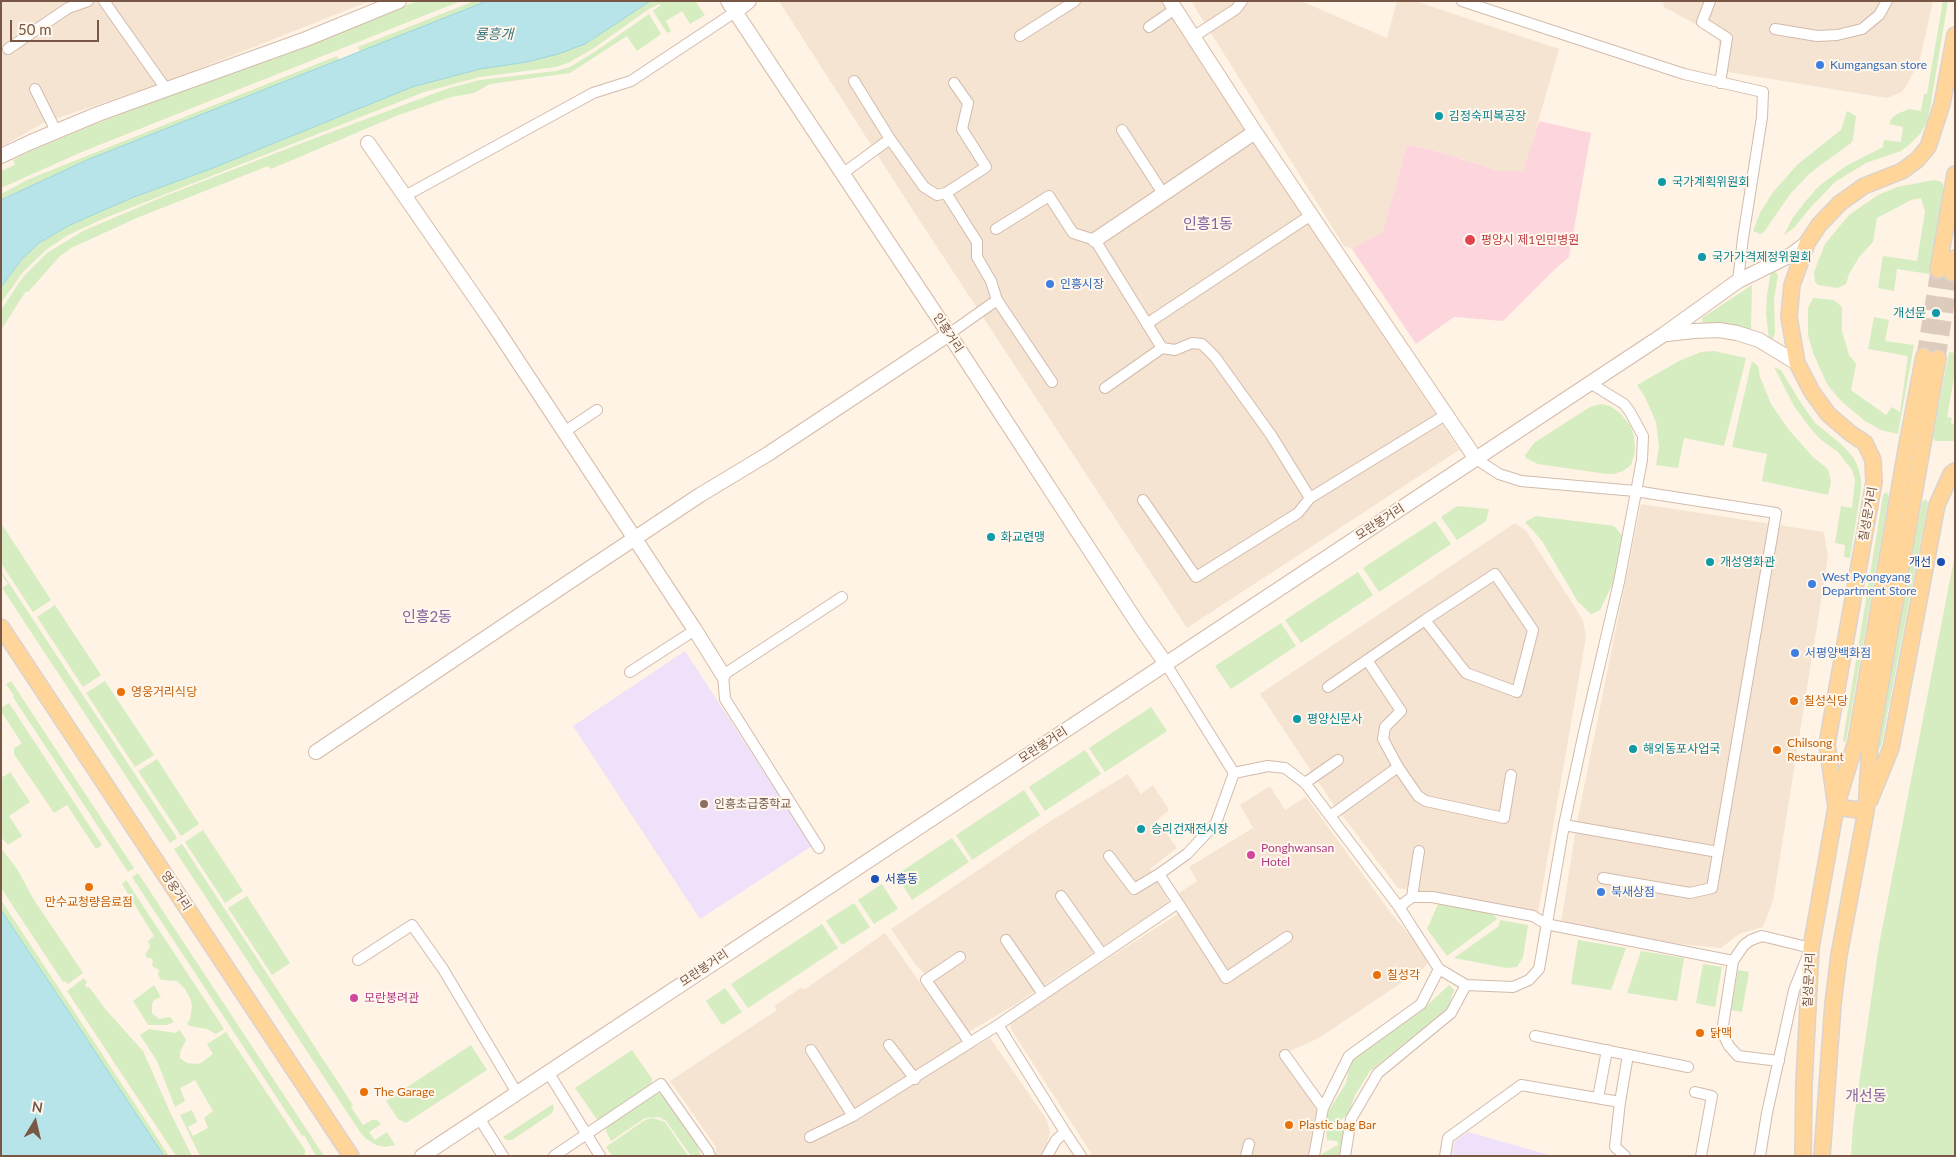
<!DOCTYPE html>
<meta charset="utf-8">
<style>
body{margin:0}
#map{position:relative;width:1956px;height:1157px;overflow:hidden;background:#fef3e4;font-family:Lato,sans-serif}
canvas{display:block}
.frame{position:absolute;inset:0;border:2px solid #795747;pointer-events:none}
.north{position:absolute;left:10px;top:1097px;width:50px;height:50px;-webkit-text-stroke:4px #fff7ec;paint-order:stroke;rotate:9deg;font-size:14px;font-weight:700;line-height:20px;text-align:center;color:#795747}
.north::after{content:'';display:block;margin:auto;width:18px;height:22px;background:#795747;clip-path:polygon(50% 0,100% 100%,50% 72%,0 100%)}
.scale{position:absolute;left:10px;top:20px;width:89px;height:22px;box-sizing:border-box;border:2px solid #795747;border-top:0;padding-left:6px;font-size:15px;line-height:18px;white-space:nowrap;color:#795747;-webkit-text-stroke:4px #fff7ec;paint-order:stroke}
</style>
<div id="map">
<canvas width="1956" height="1157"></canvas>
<div class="frame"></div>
<div class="north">N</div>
<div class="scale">50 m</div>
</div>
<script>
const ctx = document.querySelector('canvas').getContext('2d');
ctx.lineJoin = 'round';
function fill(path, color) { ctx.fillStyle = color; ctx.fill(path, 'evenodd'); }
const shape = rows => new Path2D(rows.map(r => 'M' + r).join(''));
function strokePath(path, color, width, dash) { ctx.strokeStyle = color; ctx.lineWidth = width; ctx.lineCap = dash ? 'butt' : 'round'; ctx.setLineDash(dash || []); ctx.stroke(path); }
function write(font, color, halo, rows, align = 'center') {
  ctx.font = font + ' Lato,"Noto Sans KR",sans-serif'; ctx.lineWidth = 4; ctx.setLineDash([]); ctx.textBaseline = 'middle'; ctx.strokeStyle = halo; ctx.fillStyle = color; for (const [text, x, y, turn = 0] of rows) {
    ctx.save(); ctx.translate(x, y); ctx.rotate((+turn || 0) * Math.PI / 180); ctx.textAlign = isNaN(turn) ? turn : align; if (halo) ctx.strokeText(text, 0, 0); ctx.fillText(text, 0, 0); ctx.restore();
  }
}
fill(shape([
 [1,1,370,1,168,81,43,123,1,147],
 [779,1,1161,1,1459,450,1187,628,914,212],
 [1191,1,1301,1,1387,38,1397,1,1415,1,1559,49,1524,171,1499,171,1429,149,1407,145,1383,231,1352,249,1344,246],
 [1663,1,1933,1,1920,59,1907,85,1902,92,1887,98,1728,72,1717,66,1719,37,1664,7],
 [1641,504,1824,532,1828,557,1773,901,1763,927,1739,934,1721,948,1670,943,1561,923,1577,822],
 [1515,523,1526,531,1583,620,1586,637,1538,913,1398,888,1331,801,1260,694],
 [1128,774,1141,794,1153,785,1169,810,1157,820,1177,848,1150,869,1169,902,1016,1004,967,1033,935,985,915,964,891,929,1052,820],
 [1270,786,1285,810,1306,797,1391,913,1428,957,1428,962,1425,967,1319,1038,1281,1055,1318,1106,1310,1156,1093,1156,1012,1031,1009,1022,1187,908,1179,893,1197,881,1189,867,1253,828,1240,805],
 [885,933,968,1051,990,1038,1047,1120,1050,1133,1043,1156,716,1156,716,1147,670,1081,777,1010,774,1006,802,987,804,990]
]), '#f6e4d2');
fill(shape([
 [685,651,812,846,700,919,573,726],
 [1468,1132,1553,1156,1452,1156,1454,1142]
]), '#f0e1fa');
fill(shape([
 [1539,121,1591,133,1569,257,1554,270,1503,321,1454,317,1416,344,1352,249,1383,231,1407,145,1429,149,1499,171,1523,171]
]), '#fdd6dd');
fill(shape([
 [417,1,461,1,84,151,1,188,1,171,15,165,13,160,33,150,103,121,271,58,272,60],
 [474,1,487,1,360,52,358,47],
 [650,1,695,1,705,15,690,24,682,11,666,21,671,31,667,33,653,11,661,5,659,4,649,9,594,48,568,63,556,67,480,77,424,92,105,218,68,235,47,249,23,272,1,303,1,287,22,259,39,243,68,226,134,197,213,168,412,87,480,69,527,62,585,44],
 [1943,1,1948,1,1930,108,1927,122,1920,134,1909,145,1901,151,1866,163,1835,182,1810,208,1794,228,1784,235,1792,219,1804,203,1818,187,1831,177,1846,166,1883,147,1884,140,1901,142,1903,127,1889,124,1892,118,1897,114,1909,109,1921,111,1924,94,1927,94],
 [649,14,661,34,637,51,627,36,570,73,490,84,474,93,451,97,396,116,271,169,268,166,139,217,71,248,60,256,28,292,26,291,1,330,1,310,23,277,47,253,83,231,165,196,294,146,449,88,480,80,556,71,570,67,596,51],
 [337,56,339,60,87,160,1,200,1,194,29,179],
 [1847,111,1856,116,1853,139,1851,143,1810,173,1790,194,1764,232,1760,234,1753,231,1760,213,1773,192,1798,164,1841,130],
 [1934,180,1942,182,1944,187,1929,274,1897,269,1894,291,1878,288,1883,256,1917,261,1925,212,1921,198,1911,200,1877,218,1873,242,1859,257,1849,274,1846,284,1838,288,1818,285,1815,282,1814,272,1825,244,1849,215,1878,195,1897,187],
 [1775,272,1778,275,1774,299,1775,333,1773,338,1769,339,1766,314,1767,296,1770,277,1771,273],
 [1752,285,1751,329,1731,325,1703,324,1702,318],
 [1813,298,1834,300,1842,307,1842,331,1849,355,1856,364,1851,390,1886,415,1892,407,1900,412,1908,356,1868,349,1874,317,1889,320,1885,341,1914,345,1898,434,1881,430,1865,421,1840,400,1827,384,1813,353,1808,335,1808,308],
 [1714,351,1746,358,1724,446,1684,438,1678,468,1656,465,1659,447,1656,422,1645,397,1637,385,1679,361,1701,352],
 [1949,352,1955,353,1955,372,1947,417,1952,418,1951,423,1955,424,1955,441,1935,441,1933,437],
 [1752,361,1758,366,1760,377,1771,404,1789,430,1813,457,1828,469,1831,482,1828,495,1762,481,1767,454,1732,447],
 [1774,367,1781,370,1799,400,1815,423,1841,444,1853,457,1858,467,1861,479,1861,490,1850,558,1844,557,1845,545,1835,543,1841,506,1852,508,1855,480,1852,470,1838,452,1820,439,1811,429,1794,406],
 [1601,404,1610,406,1619,412,1630,425,1634,436,1635,451,1631,465,1623,471,1614,474,1607,474,1538,464,1526,458,1525,455,1534,443,1590,407],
 [1886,492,1889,496,1846,741,1844,742,1843,740,1883,495],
 [1926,499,1928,503,1881,747,1879,749,1877,746,1922,502],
 [1457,506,1489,509,1486,521,1457,540,1441,517],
 [1536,516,1614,526,1623,536,1615,579,1600,610,1591,614,1578,602,1542,541,1525,522],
 [1435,521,1451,544,1379,592,1363,568],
 [1,523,51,600,33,612,1,563],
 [1955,554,1955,1156,1851,1156,1853,1125,1879,945],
 [1,571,177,838,170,843,2,588,8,584,1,574],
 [1358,572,1373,595,1301,643,1285,620],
 [55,605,101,675,83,687,37,617],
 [1281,623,1296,646,1231,689,1215,666],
 [11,681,134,868,128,872,13,697,14,696,6,684],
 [105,681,154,755,135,767,86,693],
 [9,703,102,845,96,849,67,805,54,813,14,754,14,748,21,744,21,742,1,711,1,708],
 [1151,707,1167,731,1105,772,1089,748],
 [1085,750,1101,774,1045,811,1029,787],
 [157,759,199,824,181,836,138,771],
 [10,772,30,802,9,816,22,836,8,845,1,837,1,775,3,777],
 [1024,790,1040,815,972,860,956,835],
 [203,830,243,891,225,903,185,842],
 [952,838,969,862,912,900,896,875],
 [182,844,353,1105,351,1107,363,1125,372,1120,377,1120,381,1124,369,1132,375,1140,387,1132,395,1145,385,1147,376,1145,365,1138,360,1132,174,849],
 [1,848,17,869,34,900,83,973,68,984,65,981,63,982,1,888],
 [138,873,322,1153,324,1156,316,1156,304,1135,302,1136,132,877],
 [126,880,224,1029,216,1034,207,1029,190,1026,187,1024,190,1019,192,1007,191,1000,185,989,177,981,161,980,158,975,159,970,152,966,153,961,151,958,147,958,145,955,150,947,148,941,154,936,122,884],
 [882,884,898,909,874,924,858,900],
 [247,896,290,963,272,975,228,908],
 [1,900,169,1156,164,1156,1,910],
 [1439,902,1490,910,1497,919,1447,956,1427,929],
 [854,903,870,927,842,945,826,921],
 [1500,920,1528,925,1523,957,1517,967,1506,968,1454,958,1499,926],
 [822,924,838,948,748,1008,731,984],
 [1578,940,1626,948,1611,990,1571,984],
 [1641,951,1684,958,1677,1001,1627,993],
 [1703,964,1722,967,1715,1007,1696,1003],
 [1738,970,1749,972,1742,1012,1731,1010],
 [84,978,87,983,85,985,87,988,89,987,107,1011,143,1051,170,1112,192,1156,176,1156,67,991],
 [154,985,161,997,154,1000,152,1004,152,1013,159,1019,170,1017,174,1022,167,1025,148,1025,133,1001],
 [1449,985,1454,990,1448,1008,1370,1071,1355,1095,1349,1113,1338,1122,1337,1130,1346,1130,1342,1156,1318,1156,1338,1145,1337,1141,1327,1140,1325,1117,1346,1083,1351,1061,1361,1051,1419,1013],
 [725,988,742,1012,722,1025,706,1001],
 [149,1029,175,1033,180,1030,186,1040,180,1052,180,1058,187,1063,199,1064,209,1057,213,1054,207,1044,226,1032,305,1150,305,1155,200,1156,180,1115,192,1110,197,1122,188,1127,193,1136,208,1128,204,1118,213,1111,195,1080,180,1088,185,1101,175,1107,157,1061,140,1035],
 [471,1045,487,1070,406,1123,398,1119,386,1101],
 [632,1050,652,1079,651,1085,598,1121,575,1088],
 [658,1093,665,1096,694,1138,701,1156,691,1156,666,1121,659,1117,645,1118,611,1141,606,1131,606,1127],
 [553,1104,554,1108,552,1113,512,1140,506,1140,503,1137],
 [653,1118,665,1122,688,1156,612,1156,606,1147,645,1120]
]), '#d5edc1');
const water = shape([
 [487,1,650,1,585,44,558,54,527,62,480,69,412,87,213,168,134,197,97,213,68,226,39,243,22,259,1,287,1,200,87,160,487,1],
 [1,910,63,1003,164,1156,1,1156,1,910]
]);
fill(water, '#b7e4e9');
strokePath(water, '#9cd5dc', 1);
strokePath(shape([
 [1924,356,1938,270],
 [1938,358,1952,273]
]), '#ddccbd', 15, [15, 8]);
const street = shape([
 [104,1,166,89],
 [1462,1,1684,74,1763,92,1762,117,1743,238,1738,281],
 [1710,1,1702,22,1727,38,1720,83],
 [1149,27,1175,9],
 [1775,29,1817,36,1837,35,1862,29,1879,15,1887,1],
 [1020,36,1075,1],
 [1193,37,1236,9,1242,1],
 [8,49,68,8,88,1],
 [854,81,890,139,924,187,937,195,946,193],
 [954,83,968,103,962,129,986,167,946,193,977,242,977,257,991,281,997,300,1052,382],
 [35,89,56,131],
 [1122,130,1164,195],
 [842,174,890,139],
 [405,196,593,93,631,81,735,12],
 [996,229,1049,196,1073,233,1095,240,1162,348],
 [1148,323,1311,215],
 [949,334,997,300],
 [1105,388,1162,348,1175,350,1192,343,1202,344,1215,357,1271,435,1310,498],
 [564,432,597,410],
 [1476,459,1499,474,1521,481,1635,491,1776,513,1712,888,1690,893,1603,878],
 [1143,500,1196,577,1298,513,1310,498,1447,414],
 [1367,660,1401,711,1385,727,1383,739,1398,767,1418,796,1426,801,1504,818,1511,775],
 [1166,664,1234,773,1268,766,1285,768,1305,783,1399,907,1439,969,1466,985],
 [630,672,695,630],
 [1328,687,1425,620,1495,574,1533,630,1517,692,1466,673,1425,620],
 [1305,783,1338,760],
 [1330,816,1398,767],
 [1564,825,1718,852],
 [819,848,725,699,723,675,842,597],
 [1109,856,1134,889,1159,874],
 [1061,896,1102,954],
 [1412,897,1419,851],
 [1178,903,1226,978,1287,937],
 [1399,907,1412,897,1432,897,1533,916,1546,924,1733,961,1722,1032,1729,1046,1738,1056,1779,1061],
 [1006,940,1043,994],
 [960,957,926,980,970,1043],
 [358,960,412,925,443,969,517,1093],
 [1733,961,1744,945,1751,940,1762,936,1811,948,1794,990,1767,1113,1760,1156],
 [998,1025,1178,903,1159,874,1187,854,1216,823,1234,773],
 [1535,1036,1688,1067],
 [889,1045,915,1079],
 [811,1050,853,1116],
 [1285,1055,1323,1108],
 [548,1072,600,1156],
 [1695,1092,1712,1096,1701,1156],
 [1598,1098,1607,1050],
 [1620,1102,1628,1055],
 [479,1118,503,1156],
 [1065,1132,1081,1156],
 [810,1137,853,1116,998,1025,1065,1132,1056,1140,1047,1156],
 [554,1156,661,1084,708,1151,710,1156],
 [1246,1156,1249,1144],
 [1314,1156,1323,1108,1349,1056,1421,1004,1439,969],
 [1345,1156,1351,1119,1378,1073,1451,1013,1466,985,1513,987,1529,980,1539,969,1564,825,1584,732,1619,582,1642,460,1643,436,1630,412,1624,404,1590,383],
 [1445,1156,1448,1138,1521,1085,1620,1102,1615,1147,1625,1156]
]);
const secondary = shape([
 [728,1,949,334,1138,624,1166,664],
 [1170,1,1255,132,1476,459],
 [735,12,749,1],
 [368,143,492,322,695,630,723,675],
 [1,156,31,142,98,114,306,39,399,1],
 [1095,240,1255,132],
 [1667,334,1694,331,1719,330,1737,333,1759,340,1797,363],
 [316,752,569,582,700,495,768,454,949,334],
 [422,1156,1663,335,1738,281,1791,255,1807,243]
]);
const primary = shape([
 [1938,270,1955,174],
 [1952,273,1955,258],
 [1,627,351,1156],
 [1870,800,1891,748,1937,505,1951,474,1955,471],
 [1836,807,1827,744,1874,482,1873,460,1865,443,1850,433,1828,414,1812,392,1797,363,1789,317,1792,285,1807,243,1819,225,1840,203,1864,186,1902,171,1917,160,1928,147,1942,104,1955,35],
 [1836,807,1866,811],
 [1803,1156,1804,1083,1811,948,1836,807,1856,741,1906,450,1924,356],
 [1822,1156,1833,1004,1839,955,1866,811,1870,744,1938,358]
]);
strokePath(street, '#d3bbac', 12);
strokePath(secondary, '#d6bba9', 16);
strokePath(primary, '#dcd3cf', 18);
strokePath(street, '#fff', 10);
strokePath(secondary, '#fff', 14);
strokePath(primary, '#ffd59a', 15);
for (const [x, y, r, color] of [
 [1820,65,5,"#3f7fe0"],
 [1439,116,5,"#0f9aa8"],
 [1662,182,5,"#0f9aa8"],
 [1470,240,6,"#e0444e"],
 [1702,257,5,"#0f9aa8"],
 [1050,284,5,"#3f7fe0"],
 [1936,313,5,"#0f9aa8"],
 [991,537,5,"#0f9aa8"],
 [1710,562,5,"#0f9aa8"],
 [1941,562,5,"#1a4fb4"],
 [1812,584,5,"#3f7fe0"],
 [1795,653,5,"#3f7fe0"],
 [121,692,5,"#e8710a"],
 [1794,701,5,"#e8710a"],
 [1297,719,5,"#0f9aa8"],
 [1633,749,5,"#0f9aa8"],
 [1777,750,5,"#e8710a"],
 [704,804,5,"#8d6e63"],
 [1141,829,5,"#0f9aa8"],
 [1251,855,5,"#d1479c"],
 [875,879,5,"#1a4fb4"],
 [89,887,5,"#e8710a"],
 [1601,892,5,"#3f7fe0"],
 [1377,975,5,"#e8710a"],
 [354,998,5,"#d1479c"],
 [1700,1033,5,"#e8710a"],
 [364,1092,5,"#e8710a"],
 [1289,1125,5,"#e8710a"]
]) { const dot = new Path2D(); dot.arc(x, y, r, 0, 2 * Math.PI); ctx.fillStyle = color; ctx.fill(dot); strokePath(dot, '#fff7ec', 2); }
write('12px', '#366cbe', '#fff7ec', [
 ["Kumgangsan store",1830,65],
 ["인흥시장",1060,284],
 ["West Pyongyang",1822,577],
 ["Department Store",1822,591],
 ["서평양백화점",1805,653],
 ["북새상점",1611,892]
], 'left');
write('12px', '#0d838f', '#fff7ec', [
 ["김정숙피복공장",1449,116],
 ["국가계획위원회",1672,182],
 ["국가가격제정위원회",1712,257],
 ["개선문",1926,313,"right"],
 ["화교련맹",1001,537],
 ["개성영화관",1720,562],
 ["평양신문사",1307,719],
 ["해외동포사업국",1643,749],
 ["승리건재전시장",1151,829]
], 'left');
write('12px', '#be3a42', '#fff7ec', [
 ["평양시 제1인민병원",1481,240]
], 'left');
write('12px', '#795747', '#fff7ec', [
 ["인흥거리",948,333,57],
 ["칠성문거리",1868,514,-80],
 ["모란봉거리",1380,522,-33],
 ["모란봉거리",1043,745,-33],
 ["영웅거리",176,891,57],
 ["모란봉거리",704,968,-34],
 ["칠성문거리",1809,980,-87]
]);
write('12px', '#164399', '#fff7ec', [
 ["개선",1931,562],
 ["서흥동",885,879,"left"]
], 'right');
write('12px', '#c56008', '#fff7ec', [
 ["영웅거리식당",131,692],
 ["칠성식당",1804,701],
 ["Chilsong",1787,743],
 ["Restaurant",1787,757],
 ["만수교청량음료점",89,902,"center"],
 ["칠성각",1387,975],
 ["닭맥",1710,1033],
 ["The Garage",374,1092],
 ["Plastic bag Bar",1299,1125]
], 'left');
write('12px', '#785e54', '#fff7ec', [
 ["인흥초급중학교",714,804]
], 'left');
write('12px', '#b23c85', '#fff7ec', [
 ["Ponghwansan",1261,848],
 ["Hotel",1261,862],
 ["모란봉려관",364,998]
], 'left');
write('italic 14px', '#3a777f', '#fff7ec', [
 ["룡흥개",494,34]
]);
write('15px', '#86629d', '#fff7ec', [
 ["인흥1동",1208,224],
 ["인흥2동",427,617],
 ["개선동",1866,1096]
]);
</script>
